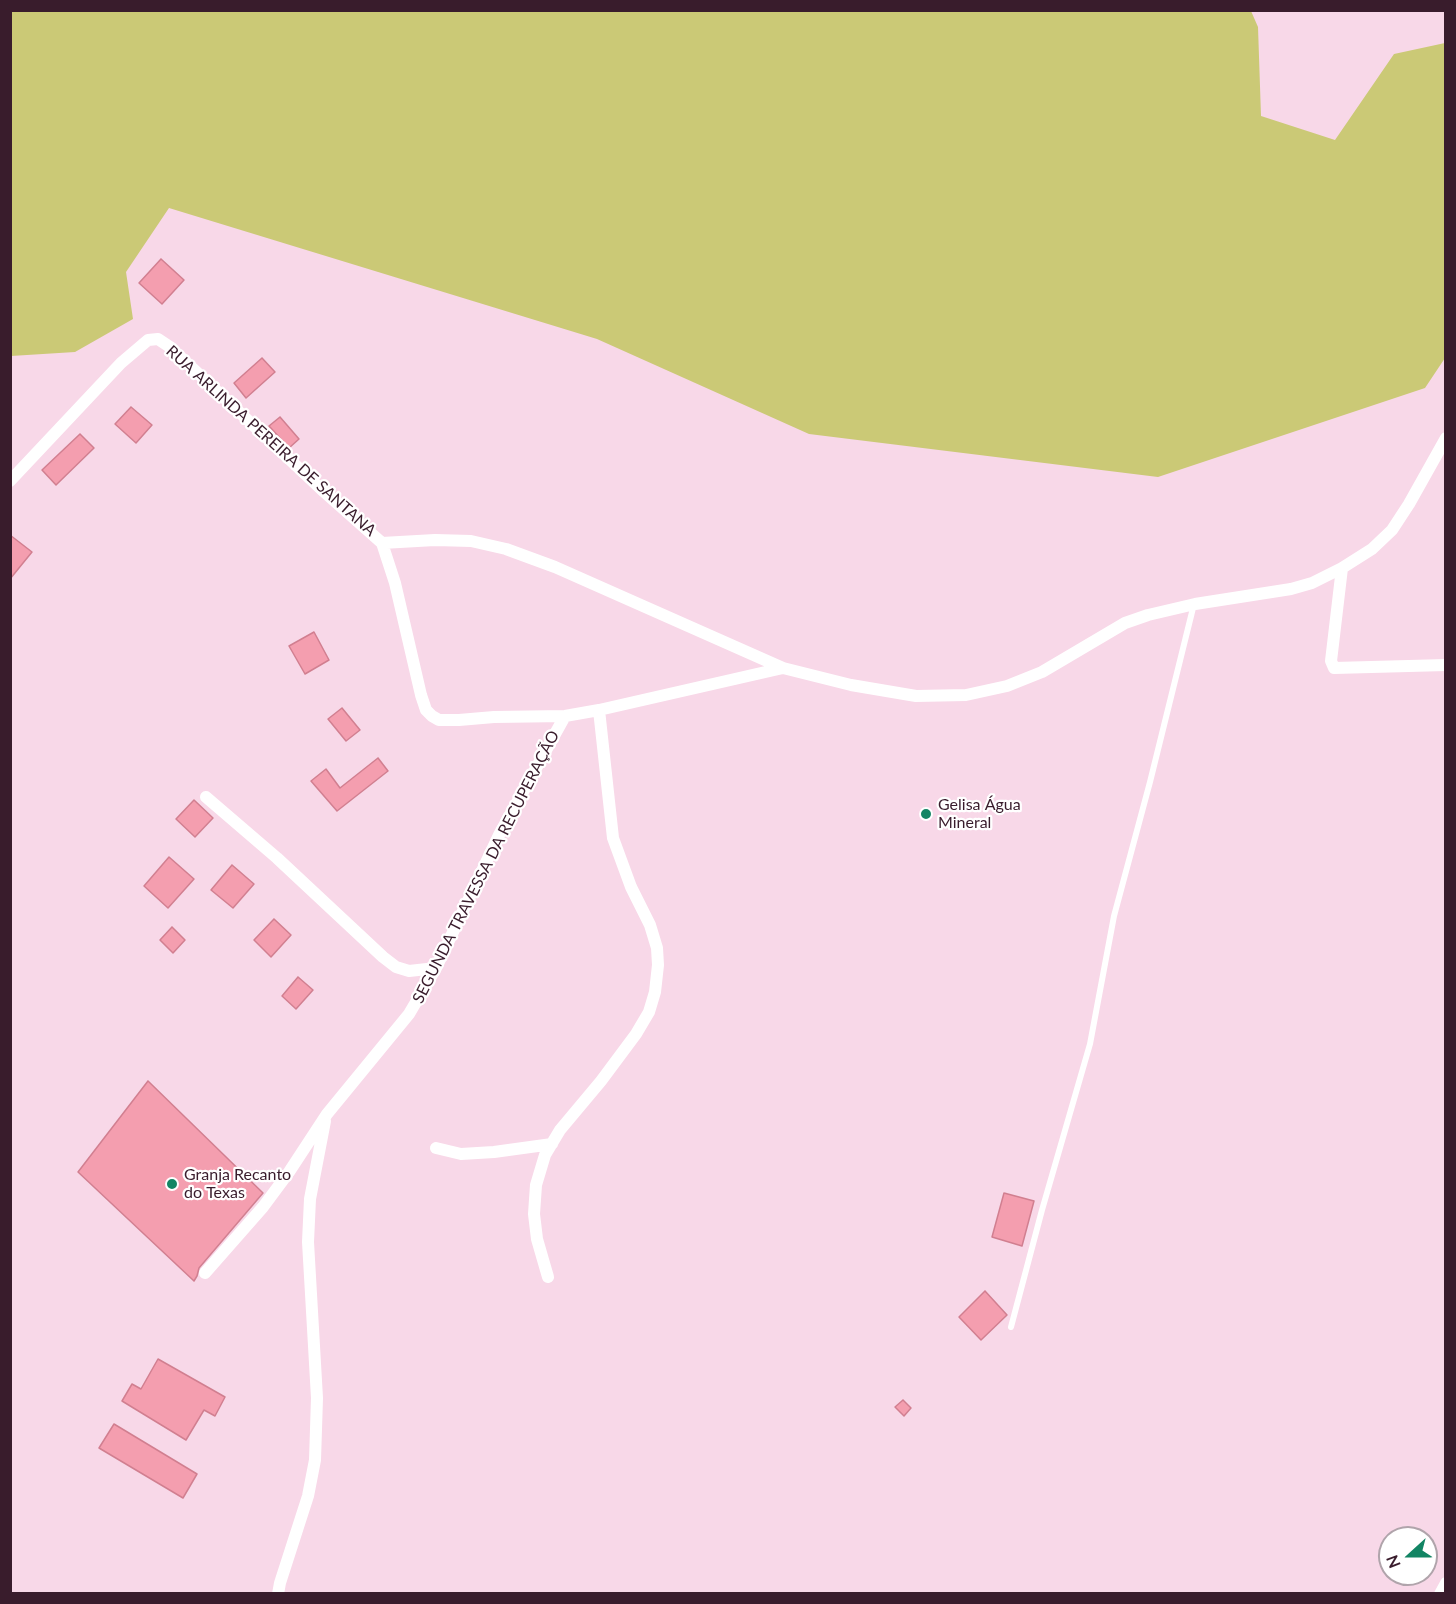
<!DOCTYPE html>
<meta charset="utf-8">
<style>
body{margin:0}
#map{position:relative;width:1456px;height:1604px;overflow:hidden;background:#f8d8e8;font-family:Lato,sans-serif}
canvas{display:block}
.frame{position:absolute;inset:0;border:12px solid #391c2c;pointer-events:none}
.north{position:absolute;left:1378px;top:1526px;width:60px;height:60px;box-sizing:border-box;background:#fff;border:2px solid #b0a4ab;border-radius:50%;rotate:249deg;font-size:16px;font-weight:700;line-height:24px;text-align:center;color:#391c2c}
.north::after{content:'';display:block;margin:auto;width:21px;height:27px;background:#138564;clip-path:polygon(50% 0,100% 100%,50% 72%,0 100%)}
</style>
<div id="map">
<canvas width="1456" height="1604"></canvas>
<div class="frame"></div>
<div class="north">N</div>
</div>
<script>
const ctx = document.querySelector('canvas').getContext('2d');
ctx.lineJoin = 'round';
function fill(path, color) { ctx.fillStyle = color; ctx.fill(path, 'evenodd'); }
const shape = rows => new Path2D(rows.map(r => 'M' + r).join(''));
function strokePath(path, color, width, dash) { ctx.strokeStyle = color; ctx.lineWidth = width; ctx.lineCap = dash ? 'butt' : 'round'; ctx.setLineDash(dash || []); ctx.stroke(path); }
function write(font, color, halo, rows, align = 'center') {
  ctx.font = font + ' Lato,sans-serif'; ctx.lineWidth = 4.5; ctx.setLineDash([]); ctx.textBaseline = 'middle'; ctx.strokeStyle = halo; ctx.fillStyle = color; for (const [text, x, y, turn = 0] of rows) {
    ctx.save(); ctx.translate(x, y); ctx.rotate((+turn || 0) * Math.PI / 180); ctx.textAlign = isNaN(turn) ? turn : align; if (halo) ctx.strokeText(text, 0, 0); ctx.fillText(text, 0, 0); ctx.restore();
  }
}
fill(shape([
 [11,10,1251,11,1258,27,1261,116,1335,140,1394,54,1445,43,1445,358,1425,388,1158,477,809,434,597,339,169,208,126,272,133,319,75,352,11,356]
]), '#cbc976');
const building = shape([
 [161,259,184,280,162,304,139,283,161,259],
 [262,358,275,372,246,398,234,383,262,358],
 [131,407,152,425,136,443,115,424,131,407],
 [280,417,299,439,289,448,269,426,280,417],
 [80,434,94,448,56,485,42,470,80,434],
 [10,535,32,552,10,579,10,535],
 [314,632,329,660,305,674,289,646,314,632],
 [342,708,360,730,346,741,328,719,342,708],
 [378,758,388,771,337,811,311,781,326,769,340,788,378,758],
 [194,800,213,818,195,837,176,819,194,800],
 [169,857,194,879,168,908,144,886,169,857],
 [232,865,254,884,233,908,211,890,232,865],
 [274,919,291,935,271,957,254,940,274,919],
 [172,927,185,940,173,953,160,940,172,927],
 [298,977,313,990,296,1009,282,996,298,977],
 [148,1081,263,1193,199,1268,197,1276,194,1281,78,1172,148,1081],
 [1004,1193,1034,1201,1022,1246,992,1237,1004,1193],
 [985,1291,1007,1315,981,1340,959,1317,985,1291],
 [158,1359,225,1397,215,1416,204,1410,186,1440,122,1401,132,1384,141,1389,158,1359],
 [903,1400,911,1408,904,1416,895,1407,903,1400],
 [114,1424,197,1474,183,1498,99,1448,114,1424]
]);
fill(building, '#f49eaf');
strokePath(building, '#d17f90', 1.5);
strokePath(shape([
 [1011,1327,1042,1210,1090,1044,1114,916,1150,782,1194,604]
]), '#fff', 6);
strokePath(shape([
 [10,481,121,363,148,340,158,339,170,347,321,489,382,543,395,583,421,695,426,710,432,716,439,720,459,720,494,717,565,716,599,710,783,668,851,685,916,696,966,695,1007,686,1042,672,1125,623,1148,615,1195,604,1291,589,1312,583,1342,568,1372,549,1392,530,1409,504,1446,438],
 [382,543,435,540,471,541,506,549,555,567,783,668],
 [1342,568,1331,661,1334,668,1446,665],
 [206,797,277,858,383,957,396,967,409,971,436,968],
 [436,1148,461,1154,494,1152,552,1144],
 [205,1273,263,1207,289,1172,327,1114,409,1014,436,968,499,835,565,716],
 [548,1277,537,1239,534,1214,536,1185,545,1155,560,1130,601,1081,636,1034,649,1012,655,992,658,965,657,948,650,925,631,887,613,838,599,710],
 [278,1594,280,1583,308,1496,315,1460,317,1398,308,1242,310,1199,325,1121],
 [1440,1594,1446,1583]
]), '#fff', 12);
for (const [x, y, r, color] of [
 [926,814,6,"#138564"],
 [172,1184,6,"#138564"]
]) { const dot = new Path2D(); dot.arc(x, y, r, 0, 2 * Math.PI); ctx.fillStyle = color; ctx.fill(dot); strokePath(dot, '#fff', 2); }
write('16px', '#391c2c', '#fff', [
 ["RUA ARLINDA PEREIRA DE SANTANA",271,441,42],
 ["SEGUNDA TRAVESSA DA RECUPERAÇÃO",486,867,-63]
]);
write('16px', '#391c2c', '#fff', [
 ["Gelisa Água",938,805],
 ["Mineral",938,823],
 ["Granja Recanto",184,1175],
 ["do Texas",184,1193]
], 'left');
</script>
